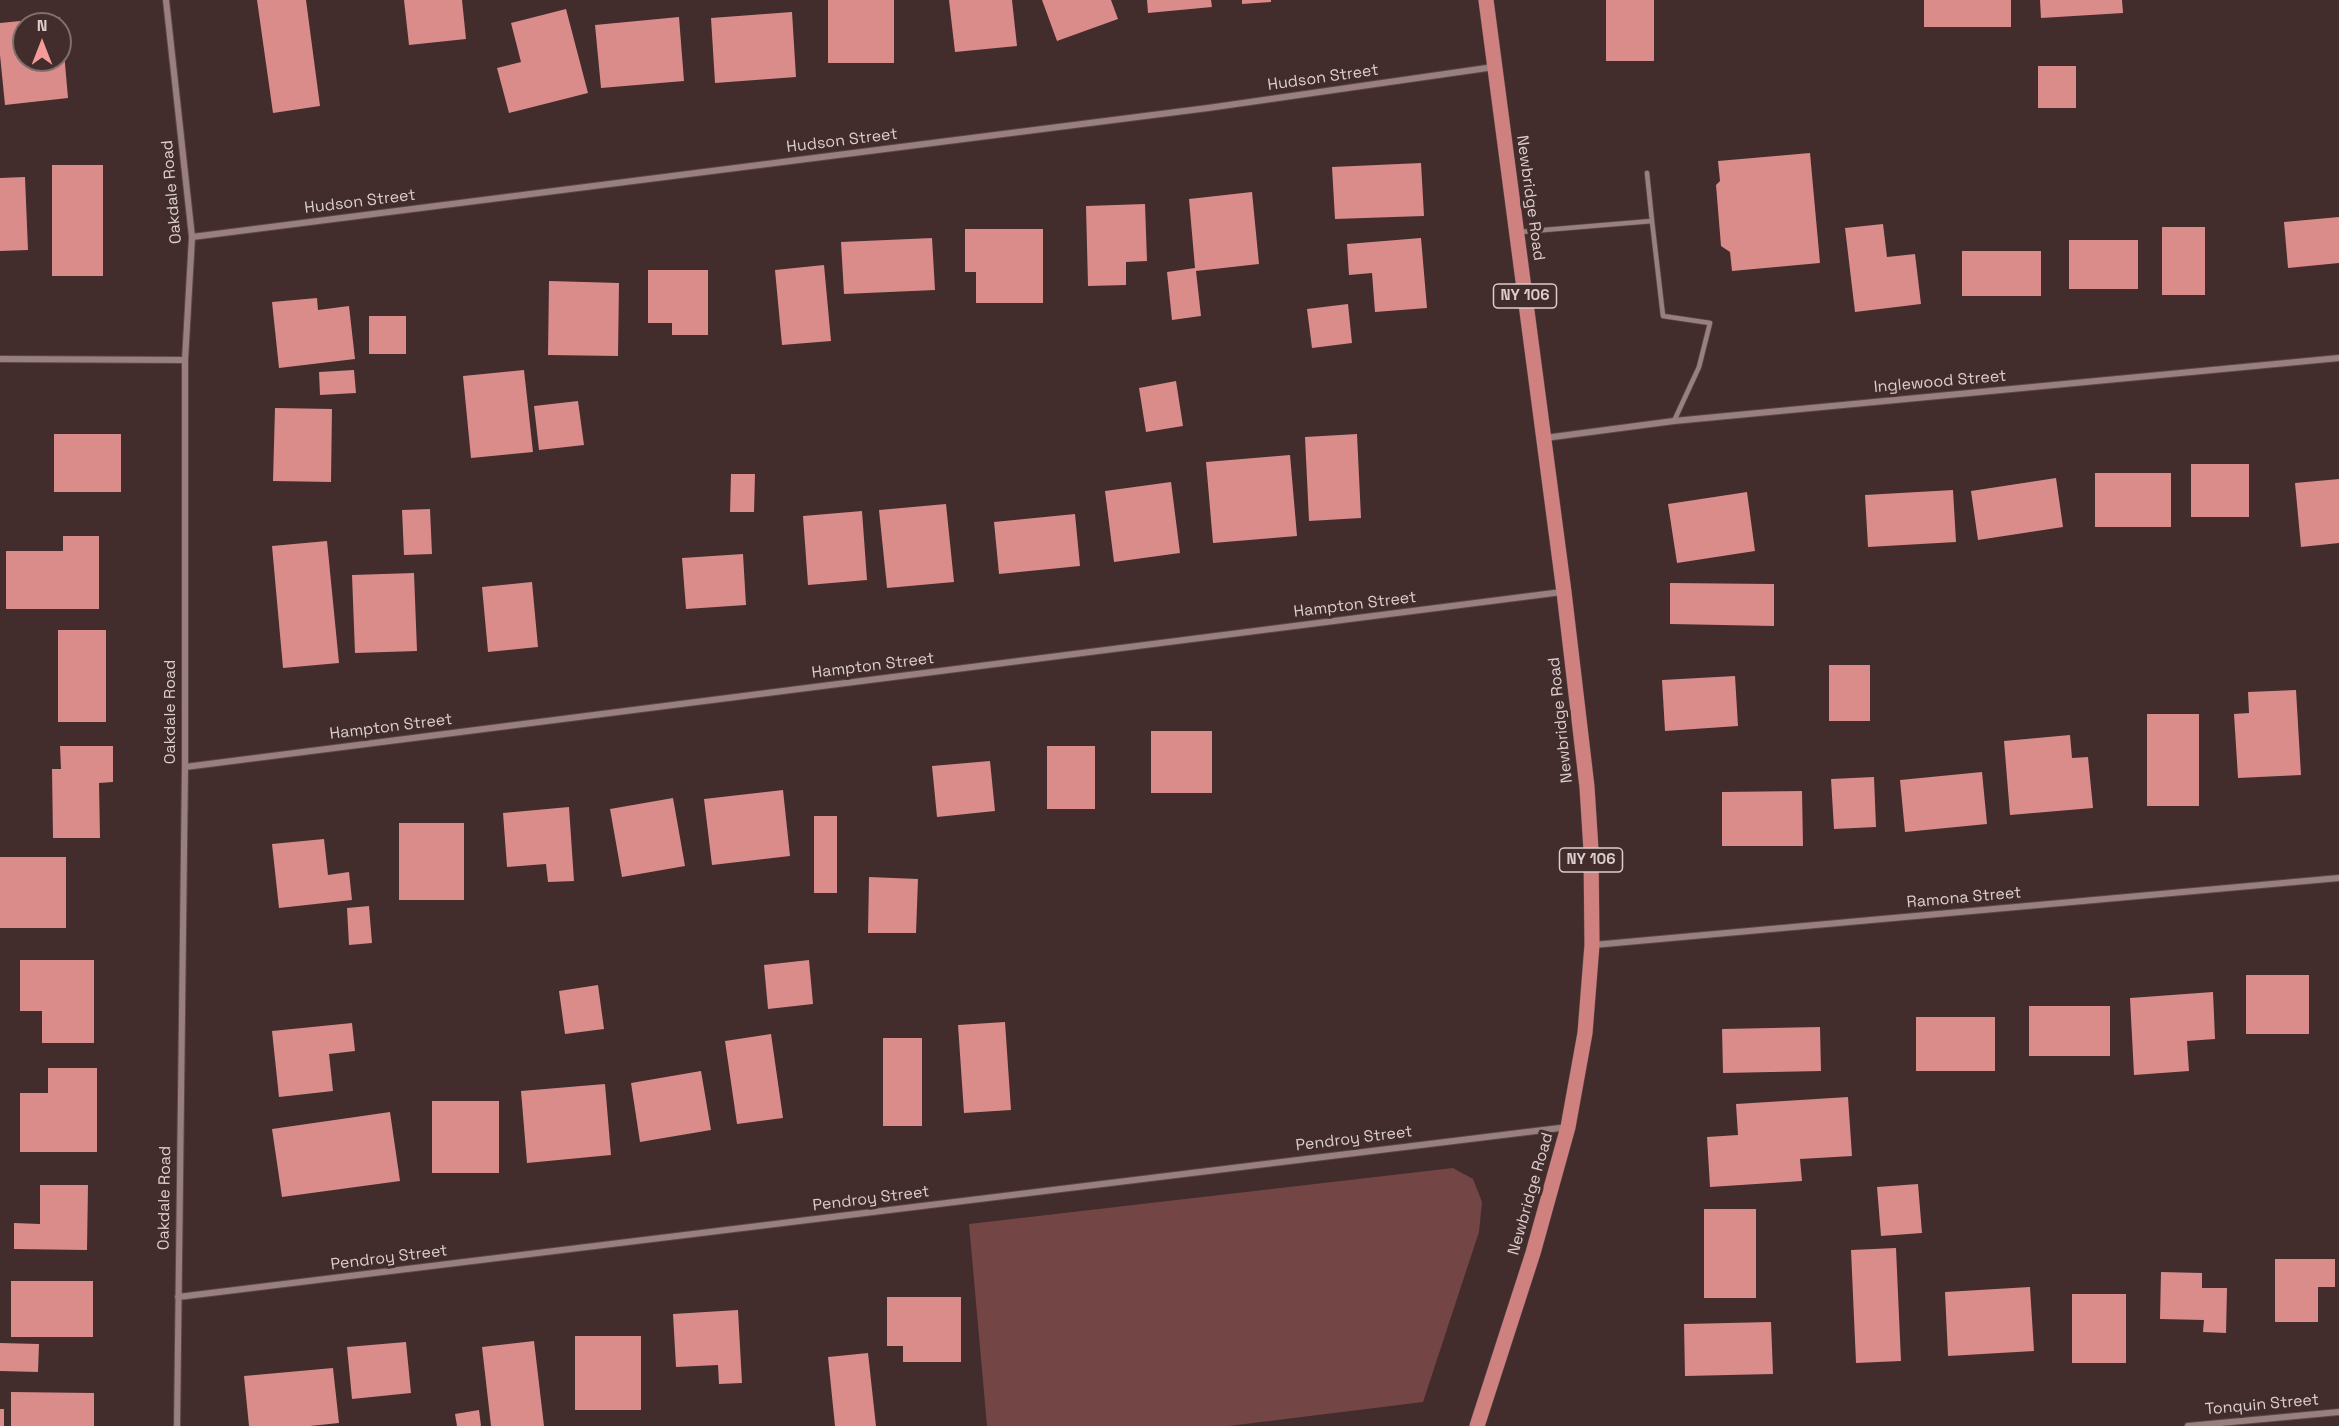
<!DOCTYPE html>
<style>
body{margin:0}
#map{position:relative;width:2339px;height:1426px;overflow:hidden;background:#422c2c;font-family:"Space Grotesk",sans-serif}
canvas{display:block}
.north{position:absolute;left:12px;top:12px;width:60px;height:60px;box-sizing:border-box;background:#422c2c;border:2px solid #806d6c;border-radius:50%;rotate:0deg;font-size:16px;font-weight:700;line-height:24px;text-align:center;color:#dccecd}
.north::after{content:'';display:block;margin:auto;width:21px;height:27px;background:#f59b99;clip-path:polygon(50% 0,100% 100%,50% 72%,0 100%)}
</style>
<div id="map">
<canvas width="2339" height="1426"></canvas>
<div class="north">N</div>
</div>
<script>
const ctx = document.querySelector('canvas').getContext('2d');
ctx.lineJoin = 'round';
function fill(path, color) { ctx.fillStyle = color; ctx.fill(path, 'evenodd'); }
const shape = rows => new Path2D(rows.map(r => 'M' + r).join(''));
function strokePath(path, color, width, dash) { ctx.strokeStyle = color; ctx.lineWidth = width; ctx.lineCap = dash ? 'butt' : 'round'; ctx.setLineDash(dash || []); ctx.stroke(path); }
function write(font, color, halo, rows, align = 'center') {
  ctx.font = font + ' "Space Grotesk",sans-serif'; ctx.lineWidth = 6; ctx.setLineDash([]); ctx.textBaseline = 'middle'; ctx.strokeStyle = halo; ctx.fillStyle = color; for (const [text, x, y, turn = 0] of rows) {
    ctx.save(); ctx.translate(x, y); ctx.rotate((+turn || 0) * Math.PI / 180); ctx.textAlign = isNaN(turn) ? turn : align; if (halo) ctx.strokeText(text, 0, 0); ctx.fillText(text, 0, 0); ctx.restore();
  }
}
fill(shape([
 [1453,1168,1473,1179,1482,1202,1479,1232,1423,1402,1229,1426,987,1426,969,1224]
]), '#734544');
fill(shape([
 [257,0,306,0,320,106,273,113],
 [404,0,462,0,466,39,409,45],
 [828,0,894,0,894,63,828,63],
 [949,0,1012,0,1017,46,955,52],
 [1042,0,1111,0,1118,19,1057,41],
 [1147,0,1211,0,1212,7,1148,13],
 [1242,0,1271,0,1271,2,1242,4],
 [1606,0,1654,0,1654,61,1606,61],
 [1924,0,2011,0,2011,27,1924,27],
 [2040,0,2122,0,2123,13,2041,18],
 [566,9,588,93,509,113,497,68,521,62,511,23],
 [792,12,796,77,715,83,711,18],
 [60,17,61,24,24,24,24,60,60,60,62,29,68,98,5,105,0,55,0,23],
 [679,17,684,81,601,88,595,25],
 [2038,66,2076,66,2076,108,2038,108],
 [1810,153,1820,263,1732,271,1730,252,1721,246,1716,185,1720,181,1718,161],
 [1421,163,1424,216,1335,219,1332,167],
 [52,165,103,165,103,276,52,276],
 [25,177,28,250,0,251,0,178],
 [1252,192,1259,264,1196,271,1201,316,1172,320,1167,272,1195,268,1189,199],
 [1145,204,1147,261,1126,262,1126,285,1088,286,1086,206],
 [2339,217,2339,263,2288,268,2284,222],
 [1883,224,1887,257,1915,254,1921,304,1855,312,1845,228],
 [2162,227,2205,227,2205,295,2162,295],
 [965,229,1043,229,1043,303,976,303,976,272,965,272],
 [932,238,935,290,844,294,841,242],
 [1421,238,1427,308,1375,312,1372,273,1349,275,1347,244],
 [2069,240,2138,240,2138,289,2069,289],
 [1962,251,2041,251,2041,296,1962,296],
 [824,265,831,341,782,345,775,270],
 [648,270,708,270,708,335,672,335,672,323,648,323],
 [549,281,619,283,618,356,548,355],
 [317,298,318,310,349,306,355,359,279,368,272,302],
 [1348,304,1352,343,1312,348,1307,309],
 [369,316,406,316,406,354,369,354],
 [354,370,356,393,320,395,319,372],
 [524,370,533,452,471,458,463,376],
 [1176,381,1183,426,1146,432,1139,388],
 [578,401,584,445,539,450,534,406],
 [275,408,332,409,331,482,273,481],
 [54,434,121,434,121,492,54,492],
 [1357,434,1361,518,1309,521,1305,437],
 [1290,455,1297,536,1213,543,1206,462],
 [2191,464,2249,464,2249,517,2191,517],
 [2095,473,2171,473,2171,527,2095,527],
 [731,474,755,474,754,512,730,512],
 [2056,478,2063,527,1978,540,1971,491],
 [2339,479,2339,543,2301,547,2295,483],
 [1171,482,1180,553,1114,562,1105,491],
 [1953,490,1956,542,1868,547,1865,495],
 [1747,492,1755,551,1677,563,1668,504],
 [946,504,954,582,887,588,879,510],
 [430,509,432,554,404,555,402,510],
 [862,511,867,580,808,585,803,516],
 [1075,514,1080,566,999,574,994,522],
 [63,536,99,536,99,609,6,609,6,551,63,551],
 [327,541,339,663,283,668,272,546],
 [743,554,746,605,686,609,682,558],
 [414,573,417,651,355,653,352,575],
 [532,582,538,647,488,652,482,587],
 [1670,583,1774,584,1774,626,1670,624],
 [58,630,106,630,106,722,58,722],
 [1829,665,1870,665,1870,721,1829,721],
 [1735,676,1738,726,1665,731,1662,680],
 [2296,690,2301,775,2238,778,2234,714,2249,713,2248,692],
 [2147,714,2199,714,2199,806,2147,806],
 [1151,731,1212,731,1212,793,1151,793],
 [2070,735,2072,758,2088,757,2093,808,2010,815,2004,741],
 [60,746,113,746,113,782,99,783,100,838,53,838,52,769,61,769],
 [1047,746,1095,746,1095,809,1047,809],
 [990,761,995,811,937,817,932,766],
 [1982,772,1987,824,1905,832,1900,780],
 [1874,777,1876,827,1834,829,1831,779],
 [783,790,790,856,712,865,704,799],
 [1802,791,1803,846,1722,846,1722,792],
 [673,798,685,866,622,877,610,809],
 [569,807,574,881,548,882,546,864,507,867,503,813],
 [814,816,837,816,837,893,814,893],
 [399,823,464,823,464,900,399,900],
 [324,839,328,875,349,872,352,900,279,908,272,844],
 [0,857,66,857,66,928,0,928],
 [869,877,918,879,916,933,868,933],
 [369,906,372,943,349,945,347,908],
 [20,960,94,960,94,1043,42,1043,42,1011,20,1011],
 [809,960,813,1004,768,1009,764,965],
 [2246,975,2309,975,2309,1034,2246,1034],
 [598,985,604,1029,565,1034,559,991],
 [2213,992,2215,1039,2187,1041,2189,1071,2134,1075,2130,998],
 [2029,1006,2110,1006,2110,1056,2029,1056],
 [1916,1017,1995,1017,1995,1071,1916,1071],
 [1005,1022,1011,1110,964,1113,958,1025],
 [352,1023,355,1051,329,1054,333,1091,279,1097,272,1031],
 [1820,1027,1821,1071,1723,1073,1722,1029],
 [771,1034,783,1118,737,1124,725,1041],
 [883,1038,922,1038,922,1126,883,1126],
 [48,1068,97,1068,97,1152,20,1152,20,1093,48,1093],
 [701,1071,711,1130,640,1142,631,1083],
 [605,1084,611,1155,527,1163,521,1091],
 [1848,1097,1852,1156,1800,1159,1802,1181,1710,1187,1707,1137,1738,1135,1736,1104],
 [432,1101,499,1101,499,1173,432,1173],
 [390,1112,400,1181,282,1197,272,1129],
 [1918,1184,1922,1233,1881,1236,1877,1187],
 [40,1185,88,1185,87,1250,14,1249,14,1223,40,1224],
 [1704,1209,1756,1209,1756,1298,1704,1298],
 [1896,1248,1901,1361,1856,1363,1851,1250],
 [2275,1259,2335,1259,2335,1287,2318,1287,2318,1322,2275,1322],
 [2161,1272,2202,1273,2202,1288,2227,1288,2226,1333,2203,1332,2204,1320,2160,1319],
 [11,1281,93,1281,93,1337,11,1337],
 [2030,1287,2034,1351,1948,1356,1945,1292],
 [2072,1294,2126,1294,2126,1363,2072,1363],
 [887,1297,961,1297,961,1362,903,1362,903,1346,887,1346],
 [738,1310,742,1383,719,1384,718,1365,676,1367,673,1314],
 [1771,1322,1773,1374,1685,1376,1684,1324],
 [575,1336,641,1336,641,1410,575,1410],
 [534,1341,544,1426,491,1426,482,1347],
 [406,1342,411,1393,352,1399,347,1347],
 [0,1343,39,1344,38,1372,0,1371],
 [868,1353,876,1426,835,1426,828,1357],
 [333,1368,339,1423,310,1426,249,1426,244,1376],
 [11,1392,94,1393,94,1426,11,1426],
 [0,1409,4,1409,4,1426,0,1426],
 [479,1410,481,1426,457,1426,455,1414]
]), '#d98c8a');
const service = shape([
 [1647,173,1652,221],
 [1520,232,1652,221,1663,316,1710,323,1699,367,1674,421]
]);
const minor = shape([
 [166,0,192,237,185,360,185,767,177,1426],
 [192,237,1208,108,1494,67],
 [0,359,185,360],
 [1545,438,1674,421,2339,358],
 [185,767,1562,592],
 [1593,945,2339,878],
 [178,1297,1568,1127],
 [2188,1426,2339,1412]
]);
const primary = shape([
 [1477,1426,1533,1253,1568,1127,1585,1033,1592,945,1591,850,1587,787,1564,592,1486,0]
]);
strokePath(service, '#5a4848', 6);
strokePath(minor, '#5a4848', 8);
strokePath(primary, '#5a4848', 16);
strokePath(service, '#997f7d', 4.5);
strokePath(minor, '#997f7d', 6);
strokePath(primary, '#ce817f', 15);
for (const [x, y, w] of [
 [1525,296,63],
 [1591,860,63]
]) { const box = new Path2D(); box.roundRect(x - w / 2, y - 12, w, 24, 4.5); ctx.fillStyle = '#422c2c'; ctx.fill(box); strokePath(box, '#dccecd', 1.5); }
write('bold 15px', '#dccecd', null, [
 ["NY 106",1525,296],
 ["NY 106",1591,860]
]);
write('16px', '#dccecd', '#422c2c', [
 ["Hudson Street",1323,78,-8],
 ["Hudson Street",842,141,-7],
 ["Oakdale Road",172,192,-95],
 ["Newbridge Road",1530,198,82],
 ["Hudson Street",360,202,-7],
 ["Inglewood Street",1940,382,-5],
 ["Hampton Street",1355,605,-7],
 ["Hampton Street",873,666,-7],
 ["Oakdale Road",171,712,-90],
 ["Newbridge Road",1561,720,-96],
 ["Hampton Street",391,727,-7],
 ["Ramona Street",1964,898,-5],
 ["Pendroy Street",1354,1139,-7],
 ["Newbridge Road",1531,1194,-74],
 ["Oakdale Road",165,1198,-89],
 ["Pendroy Street",871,1199,-7],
 ["Pendroy Street",389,1258,-7],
 ["Tonquin Street",2262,1405,-5]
]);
</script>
